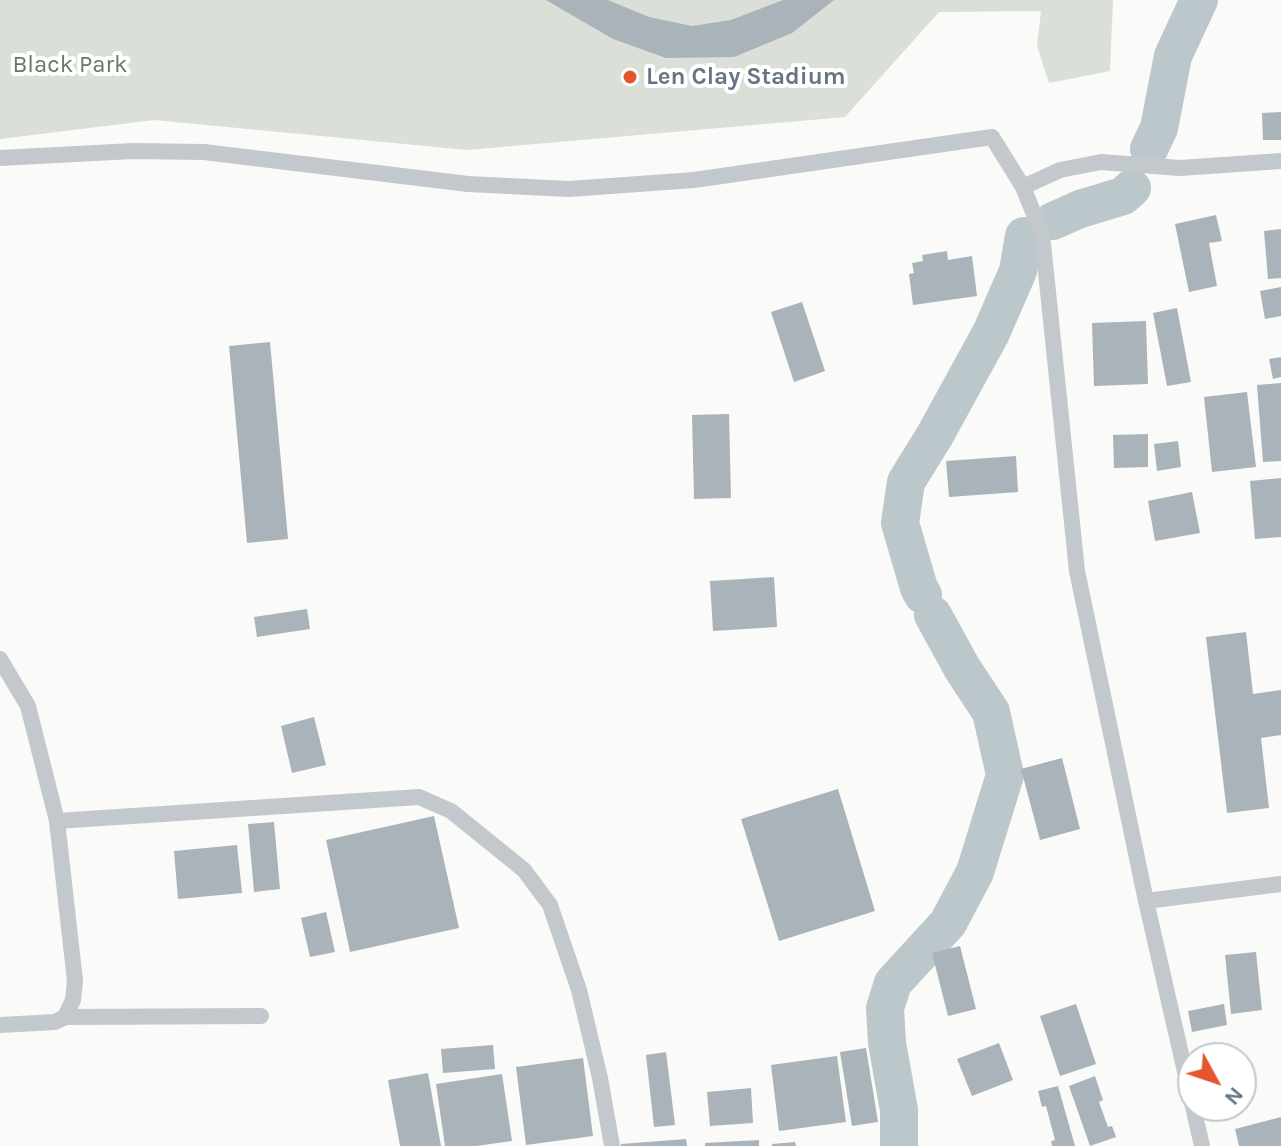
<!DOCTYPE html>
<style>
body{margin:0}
#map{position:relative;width:1281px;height:1146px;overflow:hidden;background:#fafaf8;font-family:Karla,sans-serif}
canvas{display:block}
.north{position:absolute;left:1177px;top:1042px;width:80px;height:80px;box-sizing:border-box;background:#fff;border:2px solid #c1c8cd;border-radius:50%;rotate:130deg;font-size:22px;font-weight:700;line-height:32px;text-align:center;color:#657683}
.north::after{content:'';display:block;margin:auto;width:28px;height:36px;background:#e4572e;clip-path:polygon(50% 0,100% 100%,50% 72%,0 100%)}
</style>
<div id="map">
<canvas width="1281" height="1146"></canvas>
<div class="north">N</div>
</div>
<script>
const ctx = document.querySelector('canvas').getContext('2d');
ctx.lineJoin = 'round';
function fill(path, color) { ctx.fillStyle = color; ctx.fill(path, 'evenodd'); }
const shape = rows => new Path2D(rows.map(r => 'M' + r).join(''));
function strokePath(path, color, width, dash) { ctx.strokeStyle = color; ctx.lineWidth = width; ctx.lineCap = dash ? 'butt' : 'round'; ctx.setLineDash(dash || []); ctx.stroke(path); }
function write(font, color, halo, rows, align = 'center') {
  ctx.font = font + ' Karla,sans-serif'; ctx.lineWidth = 8; ctx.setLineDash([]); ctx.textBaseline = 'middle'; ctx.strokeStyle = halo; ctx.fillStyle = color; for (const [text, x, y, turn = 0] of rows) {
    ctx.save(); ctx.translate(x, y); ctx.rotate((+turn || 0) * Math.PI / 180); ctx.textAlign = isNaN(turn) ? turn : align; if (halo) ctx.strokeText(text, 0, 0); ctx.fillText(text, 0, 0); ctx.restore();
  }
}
fill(shape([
 [0,0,1113,0,1110,71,1049,83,1037,46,1041,11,939,12,845,117,467,150,154,120,0,139]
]), '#dadfd7');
strokePath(shape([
 [1149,149,1159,128,1173,56,1199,0],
 [1053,221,1080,209,1123,196,1132,188],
 [923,595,919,588,900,523,906,482,935,435,991,333,1018,271,1024,236],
 [899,1146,899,1110,887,1043,885,1008,893,983,948,923,975,872,1005,775,991,712,962,668,933,615]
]), '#bbc7cb', 38);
fill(shape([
 [546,0,608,0,649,17,692,26,731,20,783,0,834,0,792,33,734,57,666,58,613,39],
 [1281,112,1281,140,1263,140,1262,113],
 [1216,215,1222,241,1209,243,1217,286,1189,292,1175,224],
 [1281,229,1281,278,1268,279,1264,231],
 [947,251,948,260,972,256,977,296,913,305,909,274,914,273,912,263,923,261,922,255],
 [1281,287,1281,316,1265,319,1260,291],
 [802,302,825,371,794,382,771,312],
 [1177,308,1191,382,1167,386,1153,313],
 [1146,321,1148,384,1094,386,1092,323],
 [270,342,288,539,247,543,229,346],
 [1281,357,1281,377,1273,379,1269,359],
 [1281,383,1281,461,1263,462,1257,385],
 [1247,392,1256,467,1212,472,1204,397],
 [729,414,731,498,694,499,692,415],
 [1148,434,1148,467,1114,468,1113,435],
 [1178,441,1181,467,1157,471,1154,444],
 [1016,456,1018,492,949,497,946,461],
 [1281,478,1281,537,1255,539,1250,481],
 [1192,492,1200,533,1155,541,1148,501],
 [774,577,777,627,713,631,710,581],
 [307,609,310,629,257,637,254,617],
 [1246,632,1253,694,1281,690,1281,735,1261,738,1269,808,1227,813,1206,637],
 [314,717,326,765,292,773,281,726],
 [1062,758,1080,829,1040,840,1021,769],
 [838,789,875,911,779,941,741,819],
 [434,816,459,928,350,952,326,840],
 [274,822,280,889,254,892,248,824],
 [237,845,242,893,178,899,174,851],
 [326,912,335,952,310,957,301,918],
 [960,946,976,1009,948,1016,932,953],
 [1256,952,1262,1010,1231,1014,1225,955],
 [1076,1004,1096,1064,1060,1076,1040,1016],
 [1224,1004,1227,1025,1192,1032,1188,1011],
 [999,1043,1013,1080,972,1096,957,1059],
 [493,1045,495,1069,443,1073,441,1049],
 [866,1048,878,1122,852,1126,840,1052],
 [666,1052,675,1125,654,1127,646,1055],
 [837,1056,846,1122,779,1131,771,1065],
 [583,1058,593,1136,526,1145,516,1067],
 [428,1073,441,1146,400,1146,388,1080],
 [502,1074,512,1141,476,1146,445,1146,436,1084],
 [1095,1076,1103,1100,1099,1102,1108,1127,1112,1126,1116,1137,1090,1146,1069,1086],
 [1058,1086,1075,1146,1052,1146,1051,1141,1055,1140,1046,1106,1042,1107,1038,1091],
 [751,1088,753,1123,710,1126,707,1092],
 [1281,1117,1281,1146,1239,1146,1235,1129],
 [686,1139,687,1146,621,1146,621,1144],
 [759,1140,759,1146,705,1146,705,1143],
 [795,1142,796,1146,772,1146,772,1144]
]), '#aab3b9');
strokePath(shape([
 [0,158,133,151,204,152,468,184,569,189,694,180,992,137,1023,187,1042,234,1077,571,1146,901,1281,884],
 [1023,187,1060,170,1101,162,1180,168,1281,161],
 [0,659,28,706,57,821,75,981,73,1000,65,1017,55,1022,0,1025],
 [57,821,419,797,451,811,524,870,550,905,579,990,600,1078,612,1146],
 [1146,901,1202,1146],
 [65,1017,261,1016]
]), '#c3c8cc', 16);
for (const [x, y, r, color] of [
 [630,77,8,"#e4572e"]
]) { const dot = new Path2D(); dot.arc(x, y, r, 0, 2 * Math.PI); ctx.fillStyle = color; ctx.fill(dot); strokePath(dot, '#fff', 3); }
write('24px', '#687a64', '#fff', [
 ["Black Park",70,65]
]);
write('bold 24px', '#657683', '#fff', [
 ["Len Clay Stadium",646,77]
], 'left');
</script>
